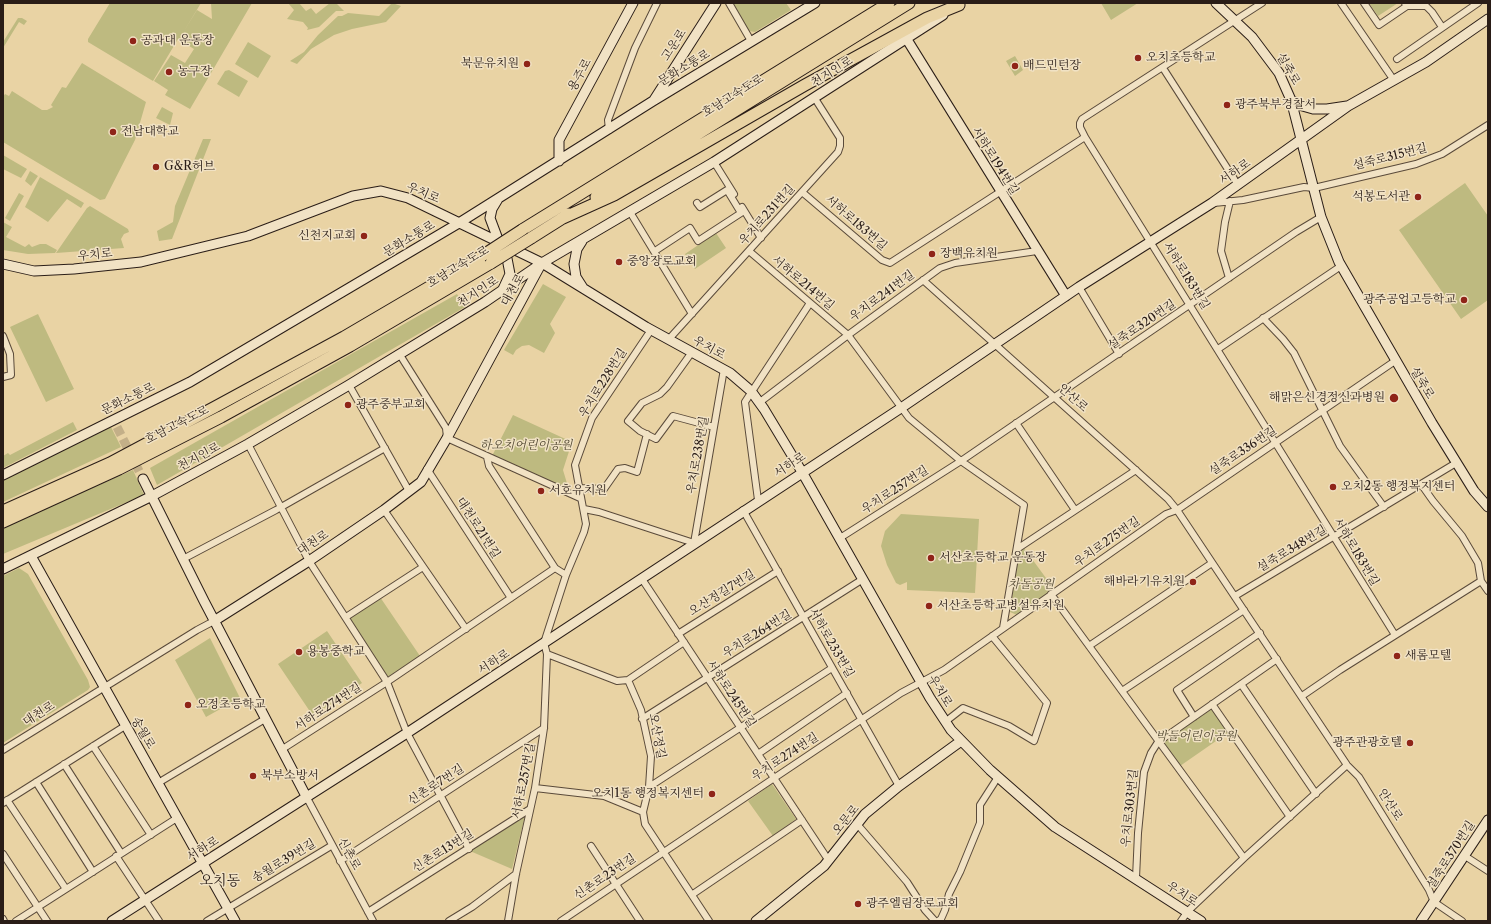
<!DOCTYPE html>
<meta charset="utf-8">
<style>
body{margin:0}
#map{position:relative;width:1491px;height:924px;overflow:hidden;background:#e9d3a4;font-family:"Libre Caslon Text",serif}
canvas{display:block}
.frame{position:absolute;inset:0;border:4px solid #2a1d17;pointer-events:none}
</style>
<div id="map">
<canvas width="1491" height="924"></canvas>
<div class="frame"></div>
</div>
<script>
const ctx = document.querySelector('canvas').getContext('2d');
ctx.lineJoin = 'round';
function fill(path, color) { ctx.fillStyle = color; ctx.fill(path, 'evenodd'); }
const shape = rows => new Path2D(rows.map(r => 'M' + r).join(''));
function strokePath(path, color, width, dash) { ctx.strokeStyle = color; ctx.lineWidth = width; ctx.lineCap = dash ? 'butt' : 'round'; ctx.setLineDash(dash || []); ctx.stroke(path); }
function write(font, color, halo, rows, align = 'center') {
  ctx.font = font + ' "Libre Caslon Text","Noto Serif KR",serif'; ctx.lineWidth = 3; ctx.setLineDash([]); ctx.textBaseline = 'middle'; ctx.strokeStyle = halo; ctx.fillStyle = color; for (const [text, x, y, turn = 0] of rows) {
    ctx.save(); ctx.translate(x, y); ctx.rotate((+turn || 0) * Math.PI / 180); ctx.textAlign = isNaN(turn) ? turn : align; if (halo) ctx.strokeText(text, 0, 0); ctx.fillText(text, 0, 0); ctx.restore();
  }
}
fill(shape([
 [110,3,201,3,184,31,197,10,212,19,211,3,252,3,190,109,165,95,168,90,154,81,171,55,185,63,194,49,178,39,153,81,88,42,88,39],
 [288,3,299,3,306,11,311,8,316,14,330,3,336,3,344,11,336,11,319,27,307,30,308,28,303,22,287,19,294,10],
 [392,3,401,6,386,22,352,29,334,35,311,49,297,64,290,61,304,52,318,35,338,16,342,16,348,13,379,16],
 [732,3,786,3,791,10,755,32,749,31],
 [1101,3,1138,3,1111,20],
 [1369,3,1398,3,1378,16],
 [18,18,22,18,27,21,24,25,19,22,3,48,3,42],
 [248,42,271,56,258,78,235,64],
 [1015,56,1023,70,1015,76,1006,61],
 [82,63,146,102,135,140,105,199,100,200,3,142,3,97,5,94,9,96,12,91,42,110,47,110,53,107,51,105,62,87,66,88],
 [229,70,248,81,239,97,217,84,225,71],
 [162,107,173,113,170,125,156,118],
 [203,139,211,139,172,239,159,241,157,231,173,222,175,206],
 [3,155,27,169,21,178,3,169],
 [30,171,38,176,31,186,25,181],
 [40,177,84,203,81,208,67,199,48,222,25,207],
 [1465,183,1488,216,1488,300,1461,319,1399,230],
 [19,193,24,196,10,221,5,218],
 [90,206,128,229,129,232,124,234,121,239,124,248,56,253,87,208],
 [3,222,12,227,6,237,25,247,29,244,32,247,40,244,46,244,57,250,55,253,28,254,3,250],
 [716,233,726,248,695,269,685,254],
 [543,284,566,297,550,324,555,333,544,353,529,345,522,346,516,350,513,355,504,350],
 [457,294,465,307,157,485,150,468],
 [38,314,74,389,46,402,10,327],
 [513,415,572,442,563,470,569,490,492,456],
 [73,422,77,430,3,468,3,456,8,453,10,455],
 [111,427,121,447,3,502,3,480],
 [133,470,144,495,3,554,3,527],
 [901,514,979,519,975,593,907,590,907,582,900,585,896,583,887,565,881,546,885,531],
 [1024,548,1054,589,1017,615,1010,612,1019,553],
 [19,568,28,574,88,680,90,687,88,690,3,743,3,576],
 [380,597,420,656,388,677,350,620,351,615],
 [327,631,362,683,313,716,278,664],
 [210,638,240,698,206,717,175,660],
 [1213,708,1229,732,1180,766,1163,742],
 [772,784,796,819,773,836,748,801],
 [525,816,512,869,470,851]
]), '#beba80');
strokePath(shape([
 [117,427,143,479]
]), '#c3af88', 9, [9, 4.5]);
const street = shape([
 [729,3,751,41],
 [1341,3,1393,79],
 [1364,3,1379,25,1407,6],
 [1405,3,1407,6,1426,6,1432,12,1442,27],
 [1397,59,1478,3],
 [1163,68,1238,185],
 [609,130,608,120,635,48,657,3],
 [1085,137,1080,127,1080,123,1082,119,1262,3],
 [714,162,734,194],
 [802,192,882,260,890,263,1085,137,1395,635],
 [1214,203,1243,200,1304,187,1314,188,1416,164,1442,154,1488,125],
 [742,207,761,238],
 [630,212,692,314],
 [655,251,690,228,698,241,741,213,727,190,700,207,697,203],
 [749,251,848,335,909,418,961,461,1024,505,1003,628],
 [1229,278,1221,251,1225,222,1230,201],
 [923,280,1168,499,1177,510,1347,765,1359,777,1429,890,1434,902,1462,921],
 [1079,287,1119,354],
 [1263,318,1283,339,1294,353,1340,446,1384,507],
 [3,336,10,354,11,375,3,377],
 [669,339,838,152,840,146,840,138,814,97],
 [1218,349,1341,266],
 [692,352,667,387,660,394,642,403,628,421,640,431,656,439,673,416,714,427],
 [400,355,446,428,447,438,580,498],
 [349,385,409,491],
 [760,402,848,335,940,268,955,263,1037,251],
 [1016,423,1075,510],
 [248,444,309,561,387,682,407,733,469,849],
 [487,457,489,466,555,568,566,575],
 [427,469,511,598],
 [1421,484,1433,501,1462,536,1478,563,1481,581],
 [578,488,604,489,618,469,625,468,637,472,647,434],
 [758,500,745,402,810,303],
 [584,509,599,512,694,543,724,369],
 [384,510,466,629],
 [743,510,899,786],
 [840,538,961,461,1296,232,1321,217],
 [1017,549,1136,470],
 [183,559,276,510,385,448],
 [642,579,829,861],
 [1481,581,1488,591],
 [1051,594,1244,858],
 [1235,596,1456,463],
 [346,617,423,567],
 [678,634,778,571],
 [1089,646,1212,563],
 [547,654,617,681,628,680,641,710,651,756,649,787,643,812,645,824,709,921],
 [628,680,684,642],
 [1241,684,1316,794],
 [1122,691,1244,610],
 [1302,696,1340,670,1481,581],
 [1212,704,1290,817],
 [1194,717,1177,690,1260,633],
 [642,719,863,579],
 [945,722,963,708,1009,726,1034,741,1047,703,992,636],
 [93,746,151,835],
 [3,750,197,630,214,621],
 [281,750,387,682,555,568],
 [758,754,847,693],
 [64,764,121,853],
 [36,782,93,872],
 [158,783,265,719],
 [649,787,832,668],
 [535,788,604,796,643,812],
 [307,798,373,921],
 [7,800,66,889],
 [3,803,125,726],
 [857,824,907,882,925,910,935,921],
 [591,846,640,921],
 [3,854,47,921],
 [116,856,159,921],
 [1465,856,1488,871],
 [340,861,544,728],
 [1136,878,1138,833,1144,772,1151,753,1158,742,1277,659],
 [693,894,802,820],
 [368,912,530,809],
 [3,919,4,921],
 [16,921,177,818],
 [207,921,331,846],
 [449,921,472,907,516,874],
 [508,921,516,874,535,788,544,728,547,654,544,643,566,575,584,532,586,524,575,465,592,418,651,330],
 [561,921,901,693,944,670,1166,514,1177,510,1395,361],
 [938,921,941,919,945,910,949,894,960,872,980,823,980,805,998,777],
 [1181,921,1188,911,1244,858,1347,765]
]);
const secondary = shape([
 [1216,3,1252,37,1279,73,1291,100,1321,217,1339,262,1432,423,1474,491,1488,507],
 [906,38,1066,296],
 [654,100,716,3],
 [1291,100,1299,105,1313,109,1327,109,1347,106],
 [559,161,559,140,633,3],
 [498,199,492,209,490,218,499,242],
 [582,241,577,249,574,264,576,277,583,288],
 [3,264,34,271,74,269,141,262,248,236,353,196,381,191,408,198,542,263,646,327,730,373,751,391,764,409,802,472,930,698,951,730,990,770,1055,827,1201,921],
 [503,289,510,274,505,248],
 [3,475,190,382,459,223,653,101,815,3],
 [143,479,204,601,307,798],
 [31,556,235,921],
 [3,569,152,496,248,444,349,385,485,302,542,263,714,162,943,15],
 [214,621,309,561,384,510,421,482,447,438,540,266],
 [112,921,407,733,901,408,1079,287,1212,203,1348,106,1426,62,1488,19],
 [756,921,824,866,865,814,899,786,961,741],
 [1421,921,1488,820]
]);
const highway = shape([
 [596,197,909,3],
 [563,218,614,195,805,85,927,18,959,5],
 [522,230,889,3],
 [531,238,569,214],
 [3,511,110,463,215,407,344,337,482,256],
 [3,522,119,469,221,417,350,346,491,263]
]);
strokePath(street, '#5a4a3a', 8);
strokePath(secondary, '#2a1d17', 11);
strokePath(highway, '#2a1d17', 13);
strokePath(street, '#f1e2c4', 6);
strokePath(secondary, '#f1e2c4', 9);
strokePath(highway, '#e9d3a4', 11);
const highwayBridge = shape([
 [482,256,522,230],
 [491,263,531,238]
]);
strokePath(highwayBridge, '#2a1d17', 13, []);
strokePath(highwayBridge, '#e9d3a4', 11);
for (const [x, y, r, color] of [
 [133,41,4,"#8f2418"],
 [1138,58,4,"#8f2418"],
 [527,64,4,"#8f2418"],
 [1015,66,4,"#8f2418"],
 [169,72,4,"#8f2418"],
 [1227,105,4,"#8f2418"],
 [113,132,4,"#8f2418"],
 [156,167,4,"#8f2418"],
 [1418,197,4,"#8f2418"],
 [364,236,4,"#8f2418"],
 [932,254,4,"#8f2418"],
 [619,262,4,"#8f2418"],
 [1464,300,4,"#8f2418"],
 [1394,398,5,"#8f2418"],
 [348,405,4,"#8f2418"],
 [1333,487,4,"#8f2418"],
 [541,491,4,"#8f2418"],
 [931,558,4,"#8f2418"],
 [1193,582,4,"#8f2418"],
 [929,606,4,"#8f2418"],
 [299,652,4,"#8f2418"],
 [1397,656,4,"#8f2418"],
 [188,705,4,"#8f2418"],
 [1410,743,4,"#8f2418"],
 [253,776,4,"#8f2418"],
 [712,794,4,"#8f2418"],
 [858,904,4,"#8f2418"]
]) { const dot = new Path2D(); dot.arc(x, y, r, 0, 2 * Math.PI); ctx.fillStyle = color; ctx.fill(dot); strokePath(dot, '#f1e2c4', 1.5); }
write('12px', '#2a1d17', '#f1e2c4', [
 ["공과대 운동장",141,41],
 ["오치초등학교",1146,58],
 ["북문유치원",519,64,"right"],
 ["배드민턴장",1023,66],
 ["농구장",177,72],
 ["광주북부경찰서",1235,105],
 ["전남대학교",121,132],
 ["G&R허브",164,167],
 ["석봉도서관",1410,197,"right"],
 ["신천지교회",356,236,"right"],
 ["장백유치원",940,254],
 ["중앙장로교회",627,262],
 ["광주공업고등학교",1456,300,"right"],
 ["해맑은신경정신과병원",1385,398,"right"],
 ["광주중부교회",356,405],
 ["오치2동 행정복지센터",1341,487],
 ["서호유치원",549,491],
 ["서산초등학교 운동장",939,558],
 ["해바라기유치원",1185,582,"right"],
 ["서산초등학교병설유치원",937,606],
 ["용봉중학교",307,652],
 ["새롬모텔",1405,656],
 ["오정초등학교",196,705],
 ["광주관광호텔",1402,743,"right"],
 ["북부소방서",261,776],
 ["오치1동 행정복지센터",704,794,"right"],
 ["광주엘림장로교회",866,904]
], 'left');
write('12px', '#2a1d17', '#f1e2c4', [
 ["고운로",674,45,-57],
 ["문화소통로",684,68,-31],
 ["설죽로",1288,69,60],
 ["천지인로",832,72,-32],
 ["용주로",580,75,-61],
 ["호남고속도로",733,96,-32],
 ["설죽로315번길",1390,157,-14],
 ["서하로194번길",995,161,58],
 ["서하로",1235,172,-35],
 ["우치로",423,193,23],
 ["우치로231번길",767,215,-48],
 ["서하로183번길",856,223,41],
 ["문화소통로",409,239,-31],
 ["우치로",95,255,-6],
 ["호남고속도로",458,267,-31],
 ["서하로183번길",1186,276,58],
 ["서하로214번길",803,283,40],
 ["대천로",513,290,-61],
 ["천지인로",478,292,-33],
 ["우치로241번길",882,296,-36],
 ["설죽로320번길",1142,325,-34],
 ["우치로",709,348,29],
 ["우치로228번길",603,383,-58],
 ["설죽로",1422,383,59],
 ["안산로",1073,398,42],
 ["문화소통로",128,399,-26],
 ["호남고속도로",177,425,-27],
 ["설죽로336번길",1243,451,-34],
 ["우치로238번길",698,455,-80],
 ["천지인로",199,457,-28],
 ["서하로",790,465,-33],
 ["우치로257번길",895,490,-33],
 ["대천로21번길",478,528,57],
 ["우치로275번길",1107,542,-35],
 ["대천로",313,543,-34],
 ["설죽로348번길",1292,549,-31],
 ["서하로183번길",1356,552,59],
 ["오산정길7번길",722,593,-32],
 ["우치로264번길",757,634,-32],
 ["서하로233번길",831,643,60],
 ["서하로",494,662,-33],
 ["우치로",940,691,59],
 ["서하로245번길",731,694,56],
 ["서하로274번길",328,707,-33],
 ["대천로",39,714,-32],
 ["송월로",143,733,60],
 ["오산정길",657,736,79],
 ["우치로274번길",785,757,-33],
 ["서하로257번길",524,781,-79],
 ["신촌로7번길",436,785,-33],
 ["안산로",1390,805,58],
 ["우치로303번길",1130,808,-84],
 ["오문로",846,820,-51],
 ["서하로",203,849,-32],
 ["신촌로13번길",443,851,-32],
 ["신촌로",349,854,61],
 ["설죽로370번길",1451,855,-57],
 ["송월로39번길",284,861,-31],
 ["신촌로23번길",605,877,-34],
 ["우치로",1182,894,33]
]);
write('italic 12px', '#564c36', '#f1e2c4', [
 ["하오치어린이공원",526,446],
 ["차돌공원",1031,585],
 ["박들어린이공원",1196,737]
]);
write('14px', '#2a1d17', '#f1e2c4', [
 ["오치동",220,881]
]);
</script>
